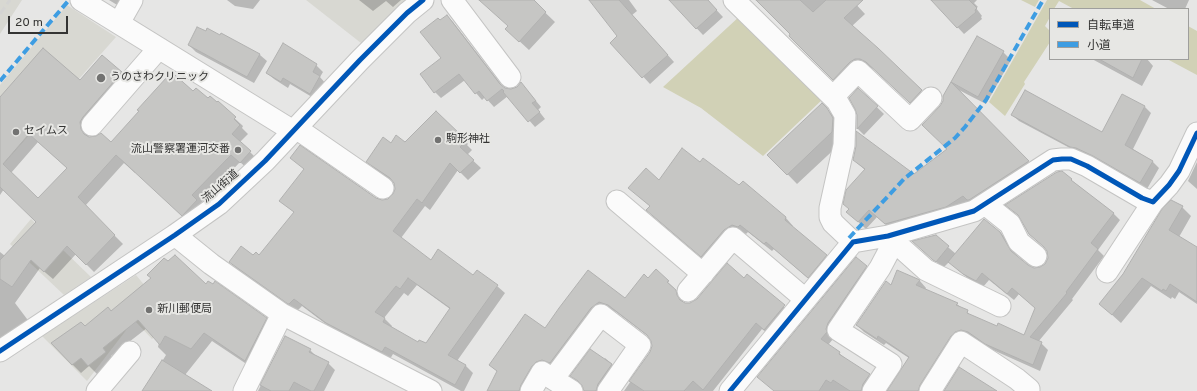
<!DOCTYPE html>
<meta charset="utf-8">
<style>
body{margin:0}
#map{position:relative;width:1197px;height:391px;overflow:hidden;background:#e6e6e5;font-family:Overpass,"Noto Sans JP",sans-serif}
canvas{display:block}
.legend{position:absolute;left:1049px;top:8px;width:140px;height:52px;box-sizing:border-box;background:#e7e7e4;border:1px solid #9f9f9d;margin:0;padding:5px 7px;list-style:none;font-size:12px;color:#343433}
.legend li{display:flex;align-items:center;gap:8px;height:20px}
.legend b{width:20px;border:1px solid #9f9f9d}
.scale{position:absolute;left:8px;top:16px;width:60px;height:18px;box-sizing:border-box;border:2px solid #343433;border-top:0;padding-left:5px;font-size:12px;line-height:14px;white-space:nowrap;color:#343433;-webkit-text-stroke:3px #e7e7e4;paint-order:stroke}
</style>
<div id="map">
<canvas width="1197" height="391"></canvas>
<ul class="legend">
<li><b style="height:5px;background:#0057b8"></b>自転車道</li>
<li><b style="height:5px;background:#3e9de2"></b>小道</li>
</ul>
<div class="scale">20 m</div>
</div>
<script>
const ctx = document.querySelector('canvas').getContext('2d');
ctx.lineJoin = 'round';
function fill(path, color) { ctx.fillStyle = color; ctx.fill(path, 'evenodd'); }
const shape = rows => new Path2D(rows.map(r => 'M' + r).join(''));
function strokePath(path, color, width, dash) { ctx.strokeStyle = color; ctx.lineWidth = width; ctx.lineCap = dash ? 'butt' : 'round'; ctx.setLineDash(dash || []); ctx.stroke(path); }
function write(font, color, halo, rows, align = 'center') {
  ctx.font = font + ' Overpass,"Noto Sans JP",sans-serif'; ctx.lineWidth = 4; ctx.setLineDash([]); ctx.textBaseline = 'middle'; ctx.strokeStyle = halo; ctx.fillStyle = color; for (const [text, x, y, turn = 0] of rows) {
    ctx.save(); ctx.translate(x, y); ctx.rotate((+turn || 0) * Math.PI / 180); ctx.textAlign = isNaN(turn) ? turn : align; if (halo) ctx.strokeText(text, 0, 0); ctx.fillText(text, 0, 0); ctx.restore();
  }
}
fill(shape([
 [0,0,22,0,0,34],
 [306,0,407,0,361,43],
 [67,5,116,37,0,168,0,85],
 [31,219,91,277,64,295,10,244],
 [136,275,146,287,181,313,152,339,134,320,87,381,42,336]
]), '#d8d8d2');
fill(shape([
 [1021,0,1039,0,1035,7],
 [1047,0,1140,0,1156,9,1074,9,1059,1,1054,9,1050,9,1050,17,1045,26,1050,31,1050,42,1024,82,1025,84,1005,116,989,102],
 [741,15,824,98,763,156,701,108,663,87],
 [1188,26,1197,31,1197,75,1167,59,1188,59]
]), '#d1d1b6');
fill(shape([
 [109,0,135,0,127,11],
 [227,0,260,0,253,9,235,6],
 [359,0,401,0,393,7,386,1,373,11],
 [480,0,532,0,555,22,529,50,516,38,509,26],
 [590,0,629,0,637,11,632,15,674,62,650,84,612,43,619,37],
 [670,0,707,0,723,17,703,35],
 [757,0,852,0,865,14,852,26,929,99,918,110,875,70,870,67,863,67,841,87,790,36,792,34],
 [932,0,977,0,974,3,978,7,976,8,982,16,981,17,982,19,964,34],
 [1152,0,1189,0,1185,9,1169,9],
 [447,16,453,22,504,88,527,90,541,107,538,110,545,119,535,127,508,96,494,107,485,97,482,100,465,80,441,98,435,92,443,58,440,21],
 [222,34,260,55,267,61,254,83,196,52,189,45,220,36],
 [977,37,1003,52,1011,60,986,104,955,88,1036,170,977,208,894,232,877,217,866,229,847,212,850,209,865,170,854,160,914,175,948,149,941,107,944,101,944,97],
 [102,56,130,81,88,131,88,138,111,144,193,92,208,99,218,103,243,126,242,128,248,134,240,142,258,160,249,170,240,162,200,204,204,209,190,223,136,172,135,173,124,163,85,206,123,244,94,272,76,254,53,279,40,268,15,303,30,323,0,346,0,252,5,256,37,222,4,189,0,195,0,99,80,81],
 [38,142,68,169,38,199,11,173],
 [1092,59,1147,59,1153,66,1142,86],
 [316,65,323,72,320,77,326,84,317,100,290,84,288,88,274,79,267,73],
 [858,89,884,114,864,135,858,129],
 [822,104,837,119,842,142,797,184,769,155],
 [1145,107,1151,113,1133,149,1152,161,1159,168,1147,189,1019,121,1012,115,1102,134],
 [436,112,468,144,467,145,472,150,467,155,481,168,468,180,458,170,430,210,425,206,401,238,431,261,497,286,505,293,457,361,466,366,473,373,464,391,461,391,393,354,390,359,335,331,302,306,297,311,238,270,230,262,259,256,295,213,280,201,305,170,292,158,376,199,382,201,388,200,394,195,396,189,395,183,375,169,367,161,391,144,405,143],
 [417,285,450,309,426,344,418,343,391,328,392,326,384,318,404,293,408,296],
 [1197,162,1197,189,1188,181],
 [700,163,739,186,743,182,786,218,793,226,792,227,833,263,816,285,774,249,772,251,748,232,746,234,740,232,709,264,655,218,651,207,637,195,659,181],
 [1071,180,1113,213,1120,220,1098,250,1104,256,1072,299,1073,300,1038,342,1041,343,1048,350,1040,371,993,350,976,339,969,337,927,391,888,391,909,358,886,343,884,345,864,332,857,325,891,287,897,272,920,281,926,288,925,290,957,304,973,317,997,327,1025,336,1036,309,1019,294,1014,300,989,280,983,287,971,281,949,262,943,268,941,266,920,248,935,236,956,254,1000,232,1007,240,1017,257,1028,266,1034,269,1040,268,1046,265,1049,258,1047,249,1029,234,1020,217,1007,205],
 [1182,207,1191,216,1179,237,1197,248,1197,304,1179,292,1175,299,1172,297,1171,299,1151,286,1121,323,1100,304],
 [866,267,873,274,833,339,828,345,839,353,847,360,869,375,876,382,870,391,774,391],
 [589,271,625,300,648,279,656,271,674,288,673,289,682,298,683,303,685,304,691,304,744,280,747,276,791,313,771,336,762,329,713,391,624,391,651,352,653,346,652,339,616,312,606,308,527,391,488,391,498,372,490,365,545,330],
 [206,286,266,319,274,327,254,369,212,341,185,375,210,391,144,391,166,355,158,347,159,342,147,328,111,356,113,361,97,374,89,366,81,373,52,344,85,328,112,312],
 [285,337,310,350,317,357,328,363,335,370,324,391,258,391],
 [605,358,619,370,604,391,585,391,584,386,578,382,572,376,603,360]
]), '#0003');
const building = shape([
 [479,0,534,0,546,12,519,42,505,29,508,26,479,0],
 [589,0,619,0,668,55,642,78,610,43,617,36,589,0],
 [669,0,708,0,717,10,696,29,669,0],
 [756,0,800,0,813,12,826,0,863,0,844,18,878,48,922,90,910,103,866,62,860,59,855,59,850,62,833,80,789,36,790,34,756,0],
 [931,0,969,0,977,8,975,10,976,12,957,28,931,0],
 [447,15,500,84,505,88,511,89,517,87,521,82,536,101,532,103,540,112,528,122,503,92,504,91,502,89,487,101,479,91,475,94,459,74,434,93,420,74,441,58,420,32,438,18,440,20,447,15],
 [197,27,206,31,207,28,220,35,221,33,260,54,247,77,188,45,197,27],
 [977,36,1004,51,978,97,951,82,1029,161,969,200,967,200,963,196,946,207,885,224,869,210,858,222,846,212,849,209,843,204,846,190,865,169,853,160,856,146,856,131,914,174,947,149,922,125,940,106,943,101,943,96,977,36],
 [283,43,317,64,313,72,320,76,310,94,283,78,281,82,266,73,283,43],
 [43,48,80,80,102,55,122,72,83,117,80,122,81,129,84,134,89,137,96,136,101,133,111,142,139,111,137,110,167,77,170,79,175,75,193,91,196,88,208,98,210,96,217,102,218,101,236,117,234,119,240,125,232,134,251,151,240,163,231,155,192,195,197,200,182,216,127,165,116,155,78,197,115,235,86,265,67,246,44,272,31,260,12,287,0,279,0,260,36,222,0,187,0,97,43,48],
 [29,134,67,168,38,198,3,164,29,134],
 [1099,59,1142,59,1133,78,1099,59],
 [858,88,878,106,857,129,857,115,855,109,849,98,858,88],
 [1025,90,1102,132,1122,94,1145,106,1125,145,1153,161,1140,183,1093,156,1076,148,1070,147,1011,115,1025,90],
 [822,103,827,108,833,118,832,132,787,175,767,155,822,103],
 [436,111,461,135,460,137,465,142,460,147,474,160,460,173,450,163,422,203,417,199,393,231,431,260,438,249,473,275,477,270,498,285,448,355,466,365,455,385,385,347,382,352,326,323,294,299,289,304,288,304,229,262,241,246,253,255,256,252,259,255,294,212,279,201,304,169,290,158,300,145,376,198,382,200,388,199,393,194,395,189,394,183,390,178,366,162,383,137,391,143,396,135,405,142,436,111],
 [408,278,450,308,426,343,419,340,418,342,383,322,385,318,375,312,396,286,400,289,408,278],
 [682,148,700,162,703,158,739,185,743,181,786,217,785,220,827,255,808,278,766,242,764,244,740,225,738,227,732,225,724,230,701,257,646,210,650,206,628,188,646,168,659,180,682,148],
 [1062,171,1072,179,1071,180,1114,213,1091,243,1098,249,1066,292,1067,293,1030,337,1042,342,1033,365,985,344,968,332,961,330,955,332,951,336,920,385,918,391,887,391,909,357,878,336,877,339,856,325,886,281,891,285,897,270,920,280,916,285,958,303,956,305,968,310,967,313,997,326,998,323,1024,335,1035,308,1012,288,1007,294,982,273,976,281,963,274,948,262,984,219,1000,232,1011,251,1028,265,1034,268,1040,267,1045,264,1048,258,1047,251,1044,247,1029,234,1018,215,1005,205,1057,172,1062,171],
 [1171,200,1183,206,1169,230,1197,247,1197,302,1170,284,1166,291,1163,289,1162,291,1142,278,1112,315,1099,304,1123,274,1162,209,1171,200],
 [936,235,949,246,936,262,933,260,912,241,936,235],
 [175,255,206,284,208,281,213,284,215,281,267,318,245,361,204,333,191,349,165,336,160,345,138,320,103,348,106,352,88,366,81,358,72,365,51,343,81,322,85,326,108,307,111,311,151,278,147,275,164,258,168,261,175,255],
 [856,257,867,266,828,323,826,329,827,332,821,339,840,352,839,354,870,374,863,384,861,391,850,391,833,380,831,383,826,380,819,391,774,391,757,377,856,257],
 [727,263,744,278,747,274,785,305,764,330,756,323,703,390,693,381,684,391,644,391,629,381,650,352,652,346,651,341,647,335,608,305,599,302,591,308,550,363,542,360,536,362,532,366,521,385,519,391,487,391,497,371,489,365,525,314,545,328,559,308,588,270,625,298,644,274,648,278,656,269,669,281,667,282,676,290,677,295,680,300,685,303,690,303,697,299,727,263],
 [285,336,311,349,309,352,329,362,314,391,311,391,294,382,289,391,271,391,260,385,285,336],
 [590,349,612,364,598,384,596,391,584,391,582,385,578,381,570,376,590,349],
 [162,360,212,391,142,391,162,360],
 [959,367,997,391,944,391,959,367]
]);
fill(building, '#c6c6c4');
strokePath(building, '#b1b1b0', 1);
const minor = shape([
 [81,0,293,131],
 [452,0,510,77],
 [734,0,837,101,845,115,844,145,830,208,830,217,833,223,853,242],
 [119,23,132,0],
 [833,97,858,71,910,120,931,98],
 [92,125,159,48],
 [296,128,383,188],
 [617,201,703,274],
 [985,204,1010,224,1019,242,1036,256],
 [175,235,211,264,282,314,431,391],
 [888,236,926,270,1000,306],
 [1107,272,1153,202],
 [688,291,733,238,805,299],
 [0,351,175,235,219,204,265,161,360,60,407,13,423,0],
 [553,379,601,315,640,345,608,391],
 [97,391,130,352],
 [244,391,282,314],
 [531,391,542,372,572,391],
 [730,391,853,242,888,236,974,211,1053,160,1062,159,1071,159,1087,166,1142,198,1153,202,1169,185,1179,171,1197,133],
 [873,391,891,364,838,330,880,268,889,251,888,236],
 [930,391,961,342,1017,379,1029,389,1029,391]
]);
strokePath(minor, '#c4c4c3', 23);
strokePath(minor, '#fbfbfb', 21);
strokePath(shape([
 [0,14,10,0]
]), '#d4d4d3', 3, [8, 4]);
strokePath(shape([
 [0,81,69,0],
 [849,238,904,179,955,138,965,127,986,100,1043,0]
]), '#3e9de2', 4, [8, 4]);
strokePath(shape([
 [0,351,175,235,219,204,265,161,360,60,407,13,423,0],
 [730,391,853,242,888,236,974,211,1053,160,1062,159,1071,159,1087,166,1142,198,1153,202,1169,185,1179,171,1197,133]
]), '#0057b8', 5);
for (const [x, y, r, color] of [
 [101,78,5,"#727271"],
 [16,132,4,"#727271"],
 [438,140,4,"#727271"],
 [238,150,4,"#727271"],
 [149,310,4,"#727271"]
]) { const dot = new Path2D(); dot.arc(x, y, r, 0, 2 * Math.PI); ctx.fillStyle = color; ctx.fill(dot); strokePath(dot, '#e7e7e4', 1.5); }
write('11px', '#343433', '#e7e7e4', [
 ["うのさわクリニック",110,78],
 ["セイムス",24,132],
 ["駒形神社",446,140],
 ["流山警察署運河交番",230,150,"right"],
 ["新川郵便局",157,310]
], 'left');
write('11px', '#343433', '#e7e7e4', [
 ["流山街道",221,187,-41]
]);
</script>
